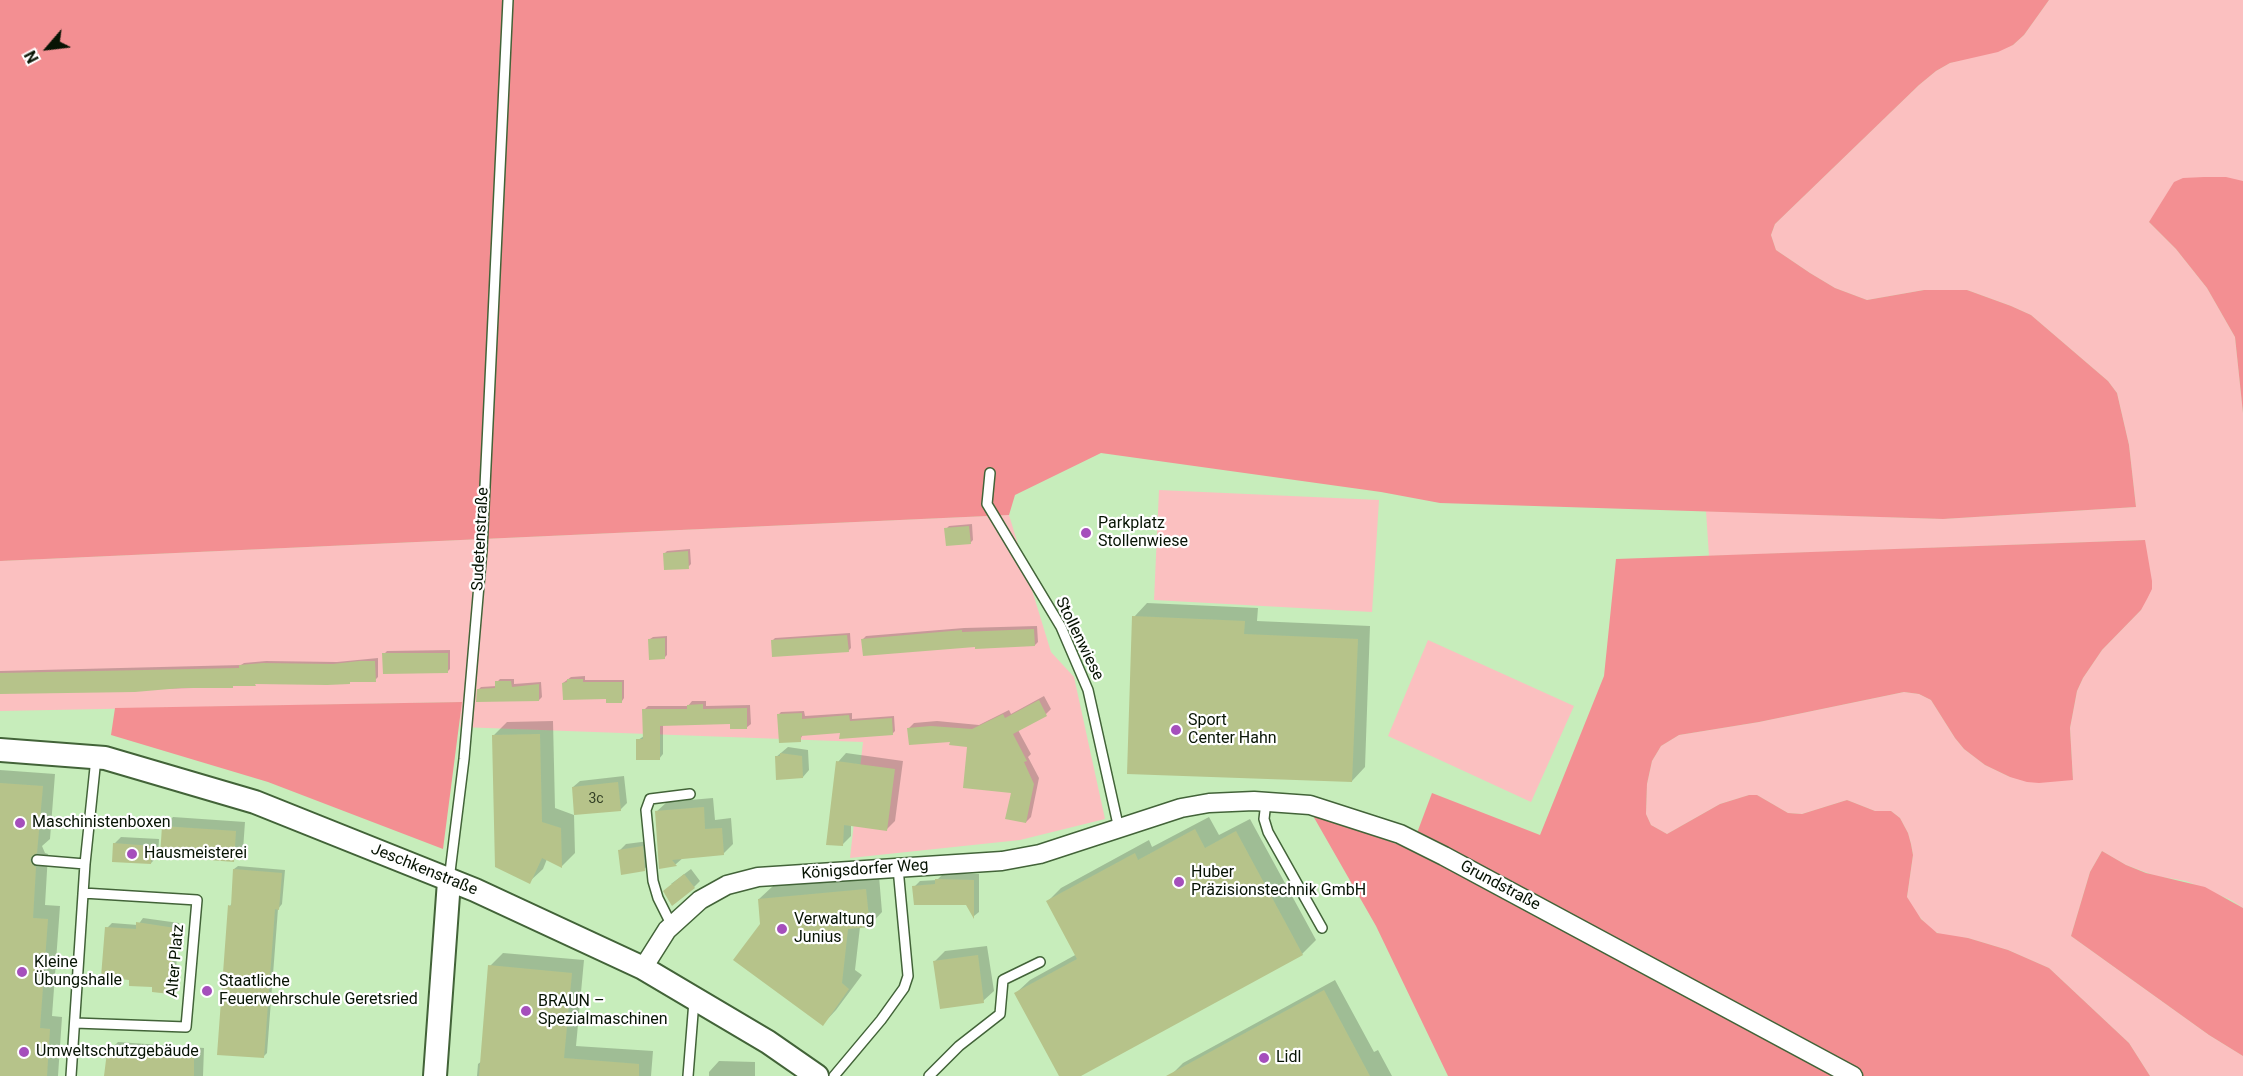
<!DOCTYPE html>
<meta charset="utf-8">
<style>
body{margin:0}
#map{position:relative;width:2243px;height:1076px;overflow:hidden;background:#c7edbb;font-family:Roboto,sans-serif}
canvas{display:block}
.north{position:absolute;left:18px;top:18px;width:60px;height:60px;-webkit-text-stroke:4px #fff;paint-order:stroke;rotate:242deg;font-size:16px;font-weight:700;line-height:24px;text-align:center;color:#071404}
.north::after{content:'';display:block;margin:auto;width:21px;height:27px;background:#071404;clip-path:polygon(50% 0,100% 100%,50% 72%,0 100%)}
</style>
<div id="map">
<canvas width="2243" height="1076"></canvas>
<div class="north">N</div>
</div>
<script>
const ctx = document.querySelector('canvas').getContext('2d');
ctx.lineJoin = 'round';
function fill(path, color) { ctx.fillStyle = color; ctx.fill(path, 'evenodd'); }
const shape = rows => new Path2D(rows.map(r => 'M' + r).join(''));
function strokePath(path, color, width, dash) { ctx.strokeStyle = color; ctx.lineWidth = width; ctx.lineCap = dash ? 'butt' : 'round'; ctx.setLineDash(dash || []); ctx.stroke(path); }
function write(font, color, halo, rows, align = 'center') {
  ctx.font = font + ' Roboto,sans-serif'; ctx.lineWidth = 4.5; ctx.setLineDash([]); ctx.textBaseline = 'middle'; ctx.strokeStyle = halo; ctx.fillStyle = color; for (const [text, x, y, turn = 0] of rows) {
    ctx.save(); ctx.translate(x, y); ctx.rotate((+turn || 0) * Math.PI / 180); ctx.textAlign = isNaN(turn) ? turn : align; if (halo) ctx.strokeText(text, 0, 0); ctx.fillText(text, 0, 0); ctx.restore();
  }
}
fill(shape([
 [2049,0,2243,0,2243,181,2149,222,2176,249,2207,288,2235,337,2243,413,2243,908,2231,900,2186,881,2156,876,2126,865,2102,851,2090,872,2071,936,2209,1035,2243,1056,2243,1076,2150,1076,2129,1043,2049,968,2008,950,1968,938,1945,936,1931,930,1913,909,1907,897,1913,855,1911,844,1908,833,1900,818,1891,811,1875,811,1847,800,1802,814,1788,813,1757,795,1749,795,1720,804,1667,834,1651,825,1646,814,1647,784,1652,761,1661,746,1679,735,1759,722,1904,692,1919,694,1931,700,1955,738,1964,749,1985,765,2010,777,2073,780,2070,728,2077,691,2083,678,2102,650,2141,610,2145,540,1709,556,1706,511,1943,519,2136,507,2129,445,2117,393,2108,381,2031,315,2011,306,1967,290,1924,290,1867,300,1835,288,1810,273,1776,250,1771,235,1775,224,1919,85,1936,71,1950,63,2013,45,2024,35],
 [1159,490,1379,500,1372,612,1154,600],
 [1009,515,1051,652,1074,677,1105,819,1020,840,850,858,863,742,460,727,461,702,0,711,0,561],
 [1428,640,1574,706,1531,802,1388,736]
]), '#fbc0c0');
fill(shape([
 [0,0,2049,0,2024,35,2013,45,1998,52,1950,63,1936,71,1919,85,1775,224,1771,235,1776,250,1810,273,1835,288,1867,300,1924,290,1967,290,2011,306,2031,315,2108,381,2117,393,2129,445,2136,507,1943,519,1440,503,1381,492,1101,453,1015,495,1009,515,0,561],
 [2204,177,2226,177,2243,181,2243,413,2235,337,2207,288,2176,249,2149,222,2174,182,2183,178],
 [2145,540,2152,581,2152,589,2147,599,2141,610,2102,650,2083,678,2077,691,2070,728,2073,780,2039,783,2027,782,2010,777,1985,765,1964,749,1955,738,1931,700,1919,694,1904,692,1759,722,1679,735,1661,746,1652,761,1647,784,1646,814,1651,825,1667,834,1720,804,1749,795,1757,795,1788,813,1802,814,1847,800,1875,811,1891,811,1900,818,1908,833,1911,844,1913,855,1907,897,1921,919,1937,933,1968,938,2008,950,2049,968,2129,1043,2150,1076,1448,1076,1376,926,1312,814,1411,849,1432,793,1540,835,1604,676,1616,559],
 [462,702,443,849,268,782,111,735,115,708],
 [2102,851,2126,865,2146,873,2205,887,2243,908,2243,1056,2209,1035,2071,936,2090,872]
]), '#f38f92');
fill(shape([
 [972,524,973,540,970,543,946,529,949,526],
 [690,549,691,564,688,567,664,554,667,551],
 [1147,603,1258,608,1257,621,1370,626,1365,767,1352,781,1134,617],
 [1037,626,1038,642,1035,645,976,645,863,639,866,636,964,628],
 [850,633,851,648,848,651,772,641,775,638],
 [667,636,667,655,664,658,650,639,653,637],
 [450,650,450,669,447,672,384,654,387,651],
 [378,658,378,677,375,680,257,682,234,684,232,687,0,693,0,671,241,665,244,663,266,661,337,662],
 [585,676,585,680,624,680,624,698,622,701,563,683,571,677],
 [500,679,514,679,514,684,541,682,542,697,539,700,478,690,481,687,497,686,497,682],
 [1044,696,1051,709,1046,714,1018,730,1031,754,1028,757,1039,778,1031,817,1026,822,1012,792,969,746,909,728,914,723,937,721,979,725,1009,710,1011,714],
 [692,701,706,701,706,706,750,705,751,724,746,728,732,723,663,724,663,754,659,759,638,740,644,736,644,710,648,706,688,706],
 [804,711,805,716,852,713,852,719,894,716,895,731,892,734,842,732,803,734,800,740,778,715,781,712],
 [553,721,555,808,574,815,575,853,562,866,547,859,543,869,529,882,494,735,507,722],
 [788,747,808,750,809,770,803,777,776,757],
 [846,753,903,761,895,821,887,829,851,824,851,836,843,844,838,762],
 [0,770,55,774,50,839,42,846,45,853,48,854,45,905,60,906,52,1016,62,1017,58,1076,0,1076],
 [624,776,627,803,620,810,573,787,580,781],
 [713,798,715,820,731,818,733,844,723,854,684,857,676,864,660,867,656,812,667,802],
 [173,817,245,822,243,850,233,860,163,827],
 [1209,817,1219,835,1250,819,1316,940,1302,954,1078,1076,1061,1076,1016,993,1030,980,1077,954,1048,901,1061,888,1149,840,1152,847],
 [121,837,159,839,158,856,151,863,114,844],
 [649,841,651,863,644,869,619,851,626,844],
 [238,866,285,870,282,904,278,909,267,1053,263,1057,230,906,232,903,234,869],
 [691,869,700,881,694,887,671,884],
 [943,874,979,874,979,912,974,916,967,904,914,887,920,881,937,880],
 [879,876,882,912,869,926,860,927,855,970,862,975,836,1010,823,1024,762,925,759,899,773,886],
 [143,918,179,923,175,987,170,992,131,978,107,928,112,923,138,925],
 [987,946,994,991,983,1001,935,961,945,951],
 [503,953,584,960,576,1046,653,1051,651,1076,477,1076,478,1064,482,1061,490,966],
 [1335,980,1374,1052,1378,1050,1392,1076,1173,1076,1172,1074,1183,1063],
 [118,1042,204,1048,203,1076,106,1076,108,1052],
 [719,1061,755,1062,755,1076,709,1076,709,1072]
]), '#0003');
fill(shape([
 [969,526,971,544,946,546,944,528],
 [688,551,689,569,664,570,663,553],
 [1132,616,1245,621,1244,634,1358,639,1352,782,1127,774],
 [1034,629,1035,646,975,649,975,647,863,656,861,639,962,630,962,632],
 [847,635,849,652,772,657,771,640],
 [665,638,665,659,649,660,648,639],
 [382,653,448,653,448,673,383,674],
 [359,661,375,661,376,682,350,682,350,684,327,685,255,684,256,686,233,686,233,688,181,688,135,692,0,694,0,673,239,668,239,665,263,663,333,664],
 [567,679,583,679,583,682,622,682,622,703,606,703,606,699,563,700,562,683,567,682],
 [495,681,511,681,512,687,539,684,539,701,476,702,477,689,495,688],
 [1039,700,1047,716,1013,734,1027,761,1024,762,1034,784,1026,823,1005,819,1011,793,963,788,967,747,949,745,950,742,909,745,907,728,931,726,972,729,1003,714,1005,718],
 [703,704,703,709,747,708,747,729,730,729,730,724,660,726,660,760,636,760,636,739,643,739,642,709,687,709,687,705],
 [802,713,802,719,849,715,850,721,892,718,893,735,839,739,840,733,801,736,801,742,779,743,777,714],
 [540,734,542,822,561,828,562,868,542,858,530,884,495,867,492,735],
 [780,753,802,756,803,778,776,780,775,756,780,756],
 [836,761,895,769,887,831,844,825,843,846,826,845],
 [618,782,621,811,574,815,572,787],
 [0,783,43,786,37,853,32,856,30,860,33,865,36,867,33,918,48,919,40,1028,50,1029,47,1076,0,1076],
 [704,807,705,829,722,828,724,855,672,860,677,866,659,869,655,811],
 [162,826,236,831,234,862,160,856],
 [1195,829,1205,848,1236,831,1303,955,1081,1076,1059,1076,1014,993,1077,959,1046,901,1135,853,1138,860],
 [113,843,153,846,151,864,112,862],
 [643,846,645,871,621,875,618,850],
 [233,869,282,873,279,910,275,909,264,1058,217,1055,228,905,231,906],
 [684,874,695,888,672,906,663,891],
 [935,879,974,880,974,919,966,905,914,905,912,886,935,884],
 [866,889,870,927,848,929,842,983,849,989,823,1026,733,960,760,924,758,899],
 [136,922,175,928,170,994,152,992,152,987,129,986,129,980,101,977,105,927,136,929],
 [978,955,984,1003,940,1009,933,961],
 [488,965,572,973,564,1058,639,1064,639,1076,479,1076],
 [1324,990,1370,1076,1166,1076],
 [107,1052,194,1057,194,1076,104,1076]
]), '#b6c38a');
const service = shape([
 [990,473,987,504,1061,627,1088,690,1119,829],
 [1266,802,1264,819,1268,832,1322,928],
 [37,860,85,864,71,1076],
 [85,864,96,758],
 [449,880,464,759,482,550,508,0],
 [672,926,658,898,653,881,646,810,650,799,690,794],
 [75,1023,186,1027,197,900,83,893],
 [688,1076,694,1001],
 [834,1076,881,1020,904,988,908,976,898,868],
 [929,1076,959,1046,1000,1014,1003,980,1040,962]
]);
const minor = shape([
 [643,968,667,930,700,900,727,885,758,877,1002,861,1040,854,1181,808,1209,803,1254,801,1310,805,1400,834,1444,856,1853,1076]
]);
const tertiary = shape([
 [0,750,105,758,255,802,475,890,643,968,768,1042,817,1076],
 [435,1076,449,881]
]);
strokePath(service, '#426338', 12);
strokePath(minor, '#426338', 21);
strokePath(tertiary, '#426338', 26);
strokePath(service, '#fff', 9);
strokePath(minor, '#fff', 18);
strokePath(tertiary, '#fff', 22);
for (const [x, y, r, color] of [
 [1086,533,6,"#a54fbc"],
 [1176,730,6,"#a54fbc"],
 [20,823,6,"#a54fbc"],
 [132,854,6,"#a54fbc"],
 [1179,882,6,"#a54fbc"],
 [782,929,6,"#a54fbc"],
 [22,972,6,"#a54fbc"],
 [207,991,6,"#a54fbc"],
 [526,1011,6,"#a54fbc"],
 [24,1052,6,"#a54fbc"],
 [1264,1058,6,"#a54fbc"]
]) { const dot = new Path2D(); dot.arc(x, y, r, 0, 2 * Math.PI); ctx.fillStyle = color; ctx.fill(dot); strokePath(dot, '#fff', 2); }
write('14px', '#334026', null, [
 ["3c",596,799]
]);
write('16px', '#071404', '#fff', [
 ["Parkplatz",1098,524],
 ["Stollenwiese",1098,542],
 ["Sport",1188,721],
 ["Center Hahn",1188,739],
 ["Maschinistenboxen",32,823],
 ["Hausmeisterei",144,854],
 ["Huber",1191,873],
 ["Präzisionstechnik GmbH",1191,891],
 ["Verwaltung",794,920],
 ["Junius",794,938],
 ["Kleine",34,963],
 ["Übungshalle",34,981],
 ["Staatliche",219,982],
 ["Feuerwehrschule Geretsried",219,1000],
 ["BRAUN –",538,1002],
 ["Spezialmaschinen",538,1020],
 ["Umweltschutzgebäude",36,1052],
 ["Lidl",1276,1058]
], 'left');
write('16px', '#071404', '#fff', [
 ["Sudetenstraße",481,539,-87],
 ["Stollenwiese",1079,639,64],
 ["Jeschkenstraße",424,870,22],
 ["Königsdorfer Weg",865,870,-4],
 ["Grundstraße",1500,886,28],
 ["Alter Platz",176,961,-85]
]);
</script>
